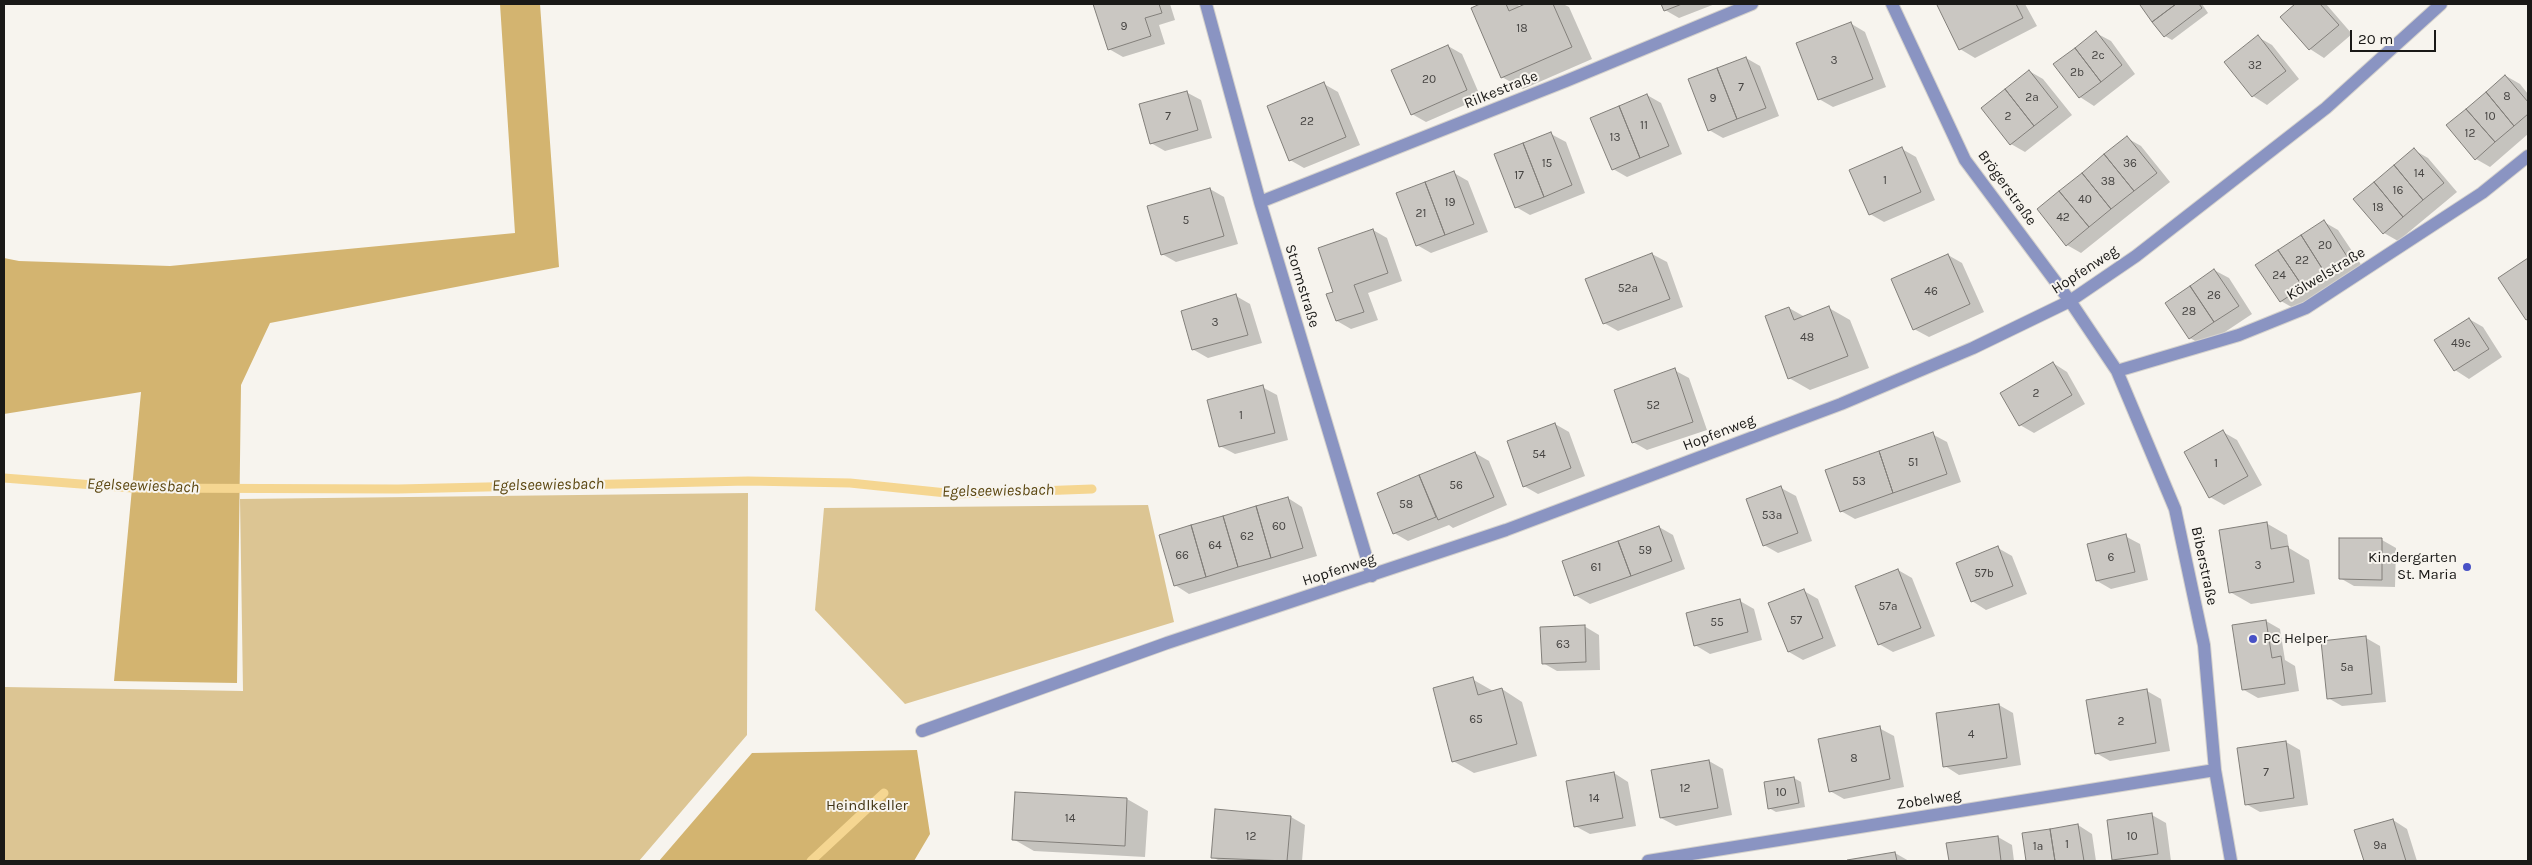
<!DOCTYPE html>
<meta charset="utf-8">
<style>
body{margin:0}
#map{position:relative;width:2532px;height:865px;overflow:hidden;background:#f7f4ee;font-family:Karla,sans-serif}
canvas{display:block}
.frame{position:absolute;inset:0;border:5px solid #1a1917;pointer-events:none}
.scale{position:absolute;left:2350px;top:30px;width:86px;height:22px;box-sizing:border-box;border:2px solid #1a1917;border-top:0;padding-left:6px;font-size:15px;line-height:18px;white-space:nowrap;color:#1a1917;-webkit-text-stroke:4px #f7f4ee;paint-order:stroke}
</style>
<div id="map">
<canvas width="2532" height="865"></canvas>
<div class="frame"></div>
<div class="scale">20 m</div>
</div>
<script>
const ctx = document.querySelector('canvas').getContext('2d');
ctx.lineJoin = 'round';
function fill(path, color) { ctx.fillStyle = color; ctx.fill(path, 'evenodd'); }
const shape = rows => new Path2D(rows.map(r => 'M' + r).join(''));
function strokePath(path, color, width, dash) { ctx.strokeStyle = color; ctx.lineWidth = width; ctx.lineCap = dash ? 'butt' : 'round'; ctx.setLineDash(dash || []); ctx.stroke(path); }
function write(font, color, halo, rows, align = 'center') {
  ctx.font = font + ' Karla,sans-serif'; ctx.lineWidth = 4; ctx.setLineDash([]); ctx.textBaseline = 'middle'; ctx.strokeStyle = halo; ctx.fillStyle = color; for (const [text, x, y, turn = 0] of rows) {
    ctx.save(); ctx.translate(x, y); ctx.rotate((+turn || 0) * Math.PI / 180); ctx.textAlign = isNaN(turn) ? turn : align; if (halo) ctx.strokeText(text, 0, 0); ctx.fillText(text, 0, 0); ctx.restore();
  }
}
fill(shape([
 [748,493,747,735,639,861,4,861,4,687,243,691,240,499],
 [1148,505,1174,622,905,704,815,610,824,508]
]), '#dcc593');
fill(shape([
 [500,4,540,4,559,267,270,323,241,385,237,683,114,681,141,392,4,414,4,258,19,261,170,266,515,233],
 [917,750,930,834,914,861,659,861,752,753]
]), '#d3b470');
fill(shape([
 [1095,4,1170,4,1175,20,1159,25,1165,44,1123,57,1109,49],
 [1483,4,1516,4,1521,7,1528,4,1563,4,1569,7,1592,59,1523,89,1502,77,1473,8],
 [1663,4,1715,4,1679,18,1665,10],
 [1941,4,2025,4,2037,26,1975,58,1960,49,1938,5],
 [2144,4,2202,4,2208,13,2172,40,2165,36,2142,5],
 [2297,4,2326,4,2352,34,2324,58,2310,49,2282,17],
 [1850,23,1865,32,1886,87,1833,107,1819,99],
 [2096,33,2111,41,2135,74,2094,106,2080,97,2055,65],
 [2258,37,2272,45,2299,79,2267,105,2253,96],
 [1448,46,1462,54,1481,98,1426,122,1412,114],
 [1746,58,1760,66,1779,116,1723,138,1709,130],
 [2029,71,2043,79,2072,115,2025,152,2011,144],
 [2506,76,2520,84,2528,94,2528,134,2490,167,2476,159],
 [1324,84,1338,92,1360,145,1304,168,1290,160],
 [1186,92,1201,100,1212,138,1165,151,1151,143],
 [1647,95,1661,103,1682,154,1627,177,1613,169],
 [1551,134,1566,142,1585,193,1530,215,1516,207],
 [2127,138,2141,146,2170,182,2081,253,2067,245],
 [1902,149,1916,157,1935,200,1884,222,1870,214],
 [2414,150,2428,158,2457,192,2398,241,2384,233],
 [1454,173,1468,181,1488,232,1431,253,1417,245],
 [1210,189,1224,197,1238,244,1176,262,1162,254],
 [2324,222,2338,230,2362,266,2295,309,2281,301],
 [1373,230,1387,238,1402,281,1368,293,1378,320,1351,329,1337,321,1334,292],
 [1652,254,1667,262,1683,307,1618,331,1604,323],
 [1948,255,1962,263,1984,312,1929,337,1914,329],
 [2528,260,2528,320,2499,279],
 [2214,270,2229,278,2252,314,2204,346,2190,338],
 [1236,296,1250,304,1262,343,1208,358,1194,350,1183,311],
 [1789,308,1805,317,1829,308,1850,320,1869,368,1810,390,1789,378],
 [2469,319,2483,327,2502,357,2469,379,2455,370],
 [2053,363,2067,372,2085,404,2034,433,2020,425],
 [1674,370,1689,378,1707,430,1647,450,1633,442],
 [1262,387,1277,395,1288,440,1235,454,1220,446],
 [1555,424,1569,432,1585,476,1538,494,1524,486],
 [2223,432,2237,440,2262,485,2224,505,2210,497],
 [1932,434,1947,442,1961,482,1855,519,1841,511],
 [1475,453,1489,461,1507,505,1453,528,1449,525,1408,541,1394,533,1378,493],
 [1781,488,1796,496,1812,541,1778,553,1764,545],
 [1288,498,1302,507,1317,556,1189,594,1175,585],
 [2266,523,2287,535,2289,548,2309,560,2315,594,2251,604,2230,592],
 [1659,527,1673,535,1685,569,1590,604,1575,595],
 [2125,536,2140,544,2148,580,2111,589,2097,581],
 [2382,540,2396,548,2395,587,2354,586,2340,578],
 [1998,548,2012,556,2027,594,1986,610,1972,601],
 [1898,570,1912,578,1935,636,1893,652,1879,644],
 [1804,591,1818,599,1836,646,1803,660,1789,652],
 [1740,601,1754,609,1762,640,1710,654,1695,645],
 [2266,621,2280,629,2285,660,2295,666,2299,691,2258,698,2244,690],
 [1584,626,1599,635,1600,670,1557,671,1543,663],
 [2366,638,2380,646,2386,702,2342,706,2328,698],
 [1472,679,1493,691,1502,689,1522,702,1537,756,1474,773,1453,761],
 [2147,691,2161,699,2170,751,2110,761,2096,753],
 [1999,705,2013,713,2021,765,1959,775,1945,766],
 [1879,728,1894,736,1904,787,1844,799,1830,791],
 [2286,742,2300,750,2308,805,2260,812,2246,804],
 [1709,761,1723,769,1732,815,1676,826,1661,818],
 [1614,773,1628,782,1636,826,1590,834,1575,826],
 [1794,778,1801,782,1805,807,1776,812,1769,808],
 [1127,799,1148,811,1145,857,1034,851,1013,839],
 [2152,815,2166,823,2171,861,2117,861,2113,859],
 [1291,817,1305,825,1302,861,1220,861,1212,857],
 [2393,820,2407,829,2417,861,2365,861,2356,831],
 [2078,825,2092,834,2096,861,2028,861,2023,834],
 [1998,837,2012,845,2014,861,1950,861,1948,844],
 [1895,853,1909,861,1849,861]
]), '#0003');
strokePath(shape([
 [4,478,132,488,398,489,748,481,850,483,956,494,1092,489],
 [811,861,884,793]
]), '#f5d691', 9);
const building = shape([
 [1093,4,1159,4,1162,13,1145,18,1151,36,1108,50,1093,4],
 [1480,4,1506,4,1509,11,1525,4,1553,4,1572,47,1501,78,1471,8,1480,4],
 [1661,4,1682,4,1664,11,1661,4],
 [1938,4,2016,4,2023,18,1959,50,1937,5,1938,4],
 [2142,4,2176,4,2152,22,2140,5,2142,4],
 [2176,4,2199,4,2202,8,2164,37,2152,22,2176,4],
 [2295,4,2320,4,2339,25,2309,50,2280,17,2295,4],
 [1851,22,1873,79,1818,100,1796,43,1851,22],
 [2096,31,2122,65,2101,82,2075,48,2096,31],
 [2258,35,2286,71,2252,97,2224,62,2258,35],
 [1448,45,1467,90,1411,115,1391,70,1448,45],
 [2075,48,2101,82,2079,98,2053,64,2075,48],
 [1746,57,1766,108,1737,119,1717,68,1746,57],
 [1717,68,1737,119,1708,131,1688,79,1717,68],
 [2029,70,2058,107,2034,126,2005,89,2029,70],
 [2505,75,2528,102,2528,114,2514,126,2486,92,2505,75],
 [1324,82,1346,137,1289,161,1267,106,1324,82],
 [2005,89,2034,126,2010,145,1981,108,2005,89],
 [1187,91,1198,130,1150,144,1139,104,1187,91],
 [2486,92,2514,126,2495,142,2466,109,2486,92],
 [1647,94,1669,146,1640,158,1619,106,1647,94],
 [1619,106,1640,158,1612,170,1590,118,1619,106],
 [2466,109,2495,142,2475,160,2446,125,2466,109],
 [1551,132,1572,185,1544,197,1523,143,1551,132],
 [2127,136,2157,173,2134,191,2104,154,2127,136],
 [1523,143,1544,197,1515,208,1494,154,1523,143],
 [1902,147,1921,192,1869,215,1849,170,1902,147],
 [2414,148,2444,183,2423,200,2394,165,2414,148],
 [2104,154,2134,191,2111,209,2082,173,2104,154],
 [2394,165,2423,200,2403,217,2374,182,2394,165],
 [1454,171,1474,224,1445,235,1425,182,1454,171],
 [2082,173,2111,209,2089,227,2059,191,2082,173],
 [1425,182,1445,235,1416,246,1396,193,1425,182],
 [2374,182,2403,217,2383,234,2353,199,2374,182],
 [1210,188,1224,236,1161,255,1147,206,1210,188],
 [2059,191,2089,227,2066,246,2037,209,2059,191],
 [2324,220,2348,258,2325,273,2301,235,2324,220],
 [1373,229,1388,273,1354,285,1364,312,1336,321,1326,294,1333,292,1318,248,1373,229],
 [2301,235,2325,273,2303,287,2278,250,2301,235],
 [2278,250,2303,287,2280,302,2255,265,2278,250],
 [1652,253,1670,299,1603,324,1585,279,1652,253],
 [1948,254,1970,304,1913,330,1891,279,1948,254],
 [2528,258,2528,319,2526,320,2498,278,2528,258],
 [2214,269,2239,306,2214,322,2190,286,2214,269],
 [2190,286,2214,322,2189,339,2165,303,2190,286],
 [1236,294,1248,335,1192,350,1181,311,1236,294],
 [1829,306,1848,356,1788,379,1765,316,1789,307,1794,320,1829,306],
 [2469,318,2489,349,2454,371,2434,340,2469,318],
 [2053,362,2072,395,2019,426,2000,393,2053,362],
 [1675,368,1693,422,1632,443,1614,390,1675,368],
 [1263,385,1275,433,1219,447,1207,400,1263,385],
 [1555,423,1571,468,1523,487,1507,441,1555,423],
 [2223,430,2248,476,2209,498,2184,452,2223,430],
 [1933,432,1947,474,1893,493,1879,451,1933,432],
 [1879,451,1893,493,1840,512,1825,470,1879,451],
 [1475,452,1494,497,1438,520,1419,475,1475,452],
 [1419,475,1436,517,1393,534,1377,493,1419,475],
 [1781,486,1798,533,1763,546,1746,499,1781,486],
 [1288,497,1303,548,1271,558,1256,506,1288,497],
 [1256,506,1271,558,1238,567,1223,516,1256,506],
 [1223,516,1238,567,1206,577,1191,525,1223,516],
 [2267,522,2271,549,2288,546,2294,582,2229,593,2219,530,2267,522],
 [1191,525,1206,577,1174,586,1159,535,1191,525],
 [1659,526,1672,561,1631,576,1618,541,1659,526],
 [2126,534,2135,572,2096,581,2087,544,2126,534],
 [2339,538,2382,538,2382,580,2339,579,2339,538],
 [1618,541,1631,576,1574,596,1562,561,1618,541],
 [1998,546,2013,586,1971,602,1956,563,1998,546],
 [1898,569,1921,628,1878,645,1855,586,1898,569],
 [1804,589,1823,638,1788,652,1768,603,1804,589],
 [1740,599,1748,632,1694,646,1686,613,1740,599],
 [2266,620,2272,658,2281,656,2285,684,2242,690,2232,625,2266,620],
 [1585,625,1586,662,1542,664,1540,627,1585,625],
 [2366,636,2372,694,2327,699,2321,641,2366,636],
 [1473,677,1478,695,1502,688,1517,744,1452,762,1433,688,1473,677],
 [2147,689,2156,743,2095,754,2086,700,2147,689],
 [1999,704,2007,758,1943,767,1936,713,1999,704],
 [1880,726,1890,779,1829,792,1818,739,1880,726],
 [2286,741,2294,798,2245,805,2237,748,2286,741],
 [1709,760,1718,808,1660,818,1651,770,1709,760],
 [1614,772,1623,818,1574,827,1566,781,1614,772],
 [1794,777,1799,803,1768,809,1764,782,1794,777],
 [1015,792,1127,798,1125,846,1012,840,1015,792],
 [1215,809,1291,816,1287,861,1211,858,1215,809],
 [2152,813,2158,854,2112,860,2107,820,2152,813],
 [2393,819,2406,861,2364,861,2354,830,2393,819],
 [2078,824,2084,861,2055,861,2050,829,2078,824],
 [2050,829,2055,861,2026,861,2022,833,2050,829],
 [1998,836,2001,861,1949,861,1946,843,1998,836],
 [1895,852,1897,861,1847,861,1847,860,1895,852]
]);
fill(building, '#cac7c2');
strokePath(building, '#827f7a', 1);
const minor = shape([
 [1206,4,1260,202,1372,576],
 [1892,4,1965,160,2070,301,2117,371,2175,509,2204,645,2215,770,2231,861],
 [1260,202,1566,81,1752,4],
 [2117,371,2239,335,2306,308,2482,193,2528,156],
 [922,731,1167,643,1506,530,1841,404,1973,348,2070,301,2136,256,2326,108,2441,4],
 [1648,861,2215,770]
]);
strokePath(minor, '#d4d1cc', 14);
strokePath(minor, '#8a94c2', 12);
for (const [x, y, r, color] of [
 [2467,567,5,"#4851c6"],
 [2253,639,5,"#4851c6"]
]) { const dot = new Path2D(); dot.arc(x, y, r, 0, 2 * Math.PI); ctx.fillStyle = color; ctx.fill(dot); strokePath(dot, '#f7f4ee', 2); }
write('12px', '#464442', null, [
 ["9",1124,27],
 ["18",1522,29],
 ["2c",2098,56],
 ["3",1834,61],
 ["32",2255,66],
 ["2b",2077,73],
 ["20",1429,80],
 ["7",1741,88],
 ["8",2507,97],
 ["2a",2032,98],
 ["9",1713,99],
 ["7",1168,117],
 ["2",2008,117],
 ["10",2490,117],
 ["22",1307,122],
 ["11",1644,126],
 ["12",2470,134],
 ["13",1615,138],
 ["15",1547,164],
 ["36",2130,164],
 ["14",2419,174],
 ["17",1519,176],
 ["1",1885,181],
 ["38",2108,182],
 ["16",2398,191],
 ["40",2085,200],
 ["19",1450,203],
 ["18",2378,208],
 ["21",1421,214],
 ["42",2063,218],
 ["5",1186,221],
 ["20",2325,246],
 ["22",2302,261],
 ["24",2279,276],
 ["52a",1628,289],
 ["46",1931,292],
 ["26",2214,296],
 ["28",2189,312],
 ["3",1215,323],
 ["48",1807,338],
 ["49c",2461,344],
 ["2",2036,394],
 ["52",1653,406],
 ["1",1241,416],
 ["54",1539,455],
 ["51",1913,463],
 ["1",2216,464],
 ["53",1859,482],
 ["56",1456,486],
 ["58",1406,505],
 ["53a",1772,516],
 ["60",1279,527],
 ["62",1247,537],
 ["64",1215,546],
 ["59",1645,551],
 ["66",1182,556],
 ["6",2111,558],
 ["3",2258,566],
 ["61",1596,568],
 ["57b",1984,574],
 ["57a",1888,607],
 ["57",1796,621],
 ["55",1717,623],
 ["63",1563,645],
 ["5a",2347,668],
 ["65",1476,720],
 ["2",2121,722],
 ["4",1971,735],
 ["8",1854,759],
 ["7",2266,773],
 ["12",1685,789],
 ["10",1781,793],
 ["14",1594,799],
 ["14",1070,819],
 ["12",1251,837],
 ["10",2132,837],
 ["1",2067,845],
 ["9a",2380,846],
 ["1a",2038,847]
]);
write('15px', '#1a1917', '#f7f4ee', [
 ["Rilkestraße",1501,90,-22],
 ["Brögerstraße",2007,188,54],
 ["Hopfenweg",2085,270,-33],
 ["Kölwelstraße",2326,274,-31],
 ["Stormstraße",1302,286,73],
 ["Hopfenweg",1719,433,-21],
 ["Biberstraße",2204,566,78],
 ["Hopfenweg",1339,570,-18],
 ["Zobelweg",1929,800,-9]
]);
write('15px', '#1a1917', '#f7f4ee', [
 ["Kindergarten",2457,558],
 ["St. Maria",2457,575],
 ["PC Helper",2263,639,"left"]
], 'right');
write('15px', '#403314', '#f7f4ee', [
 ["Heindlkeller",867,806]
]);
write('italic 16px', '#5d4812', '#f7f4ee', [
 ["Egelseewiesbach",548,485,-1],
 ["Egelseewiesbach",143,486,2],
 ["Egelseewiesbach",998,491,-1]
]);
</script>
